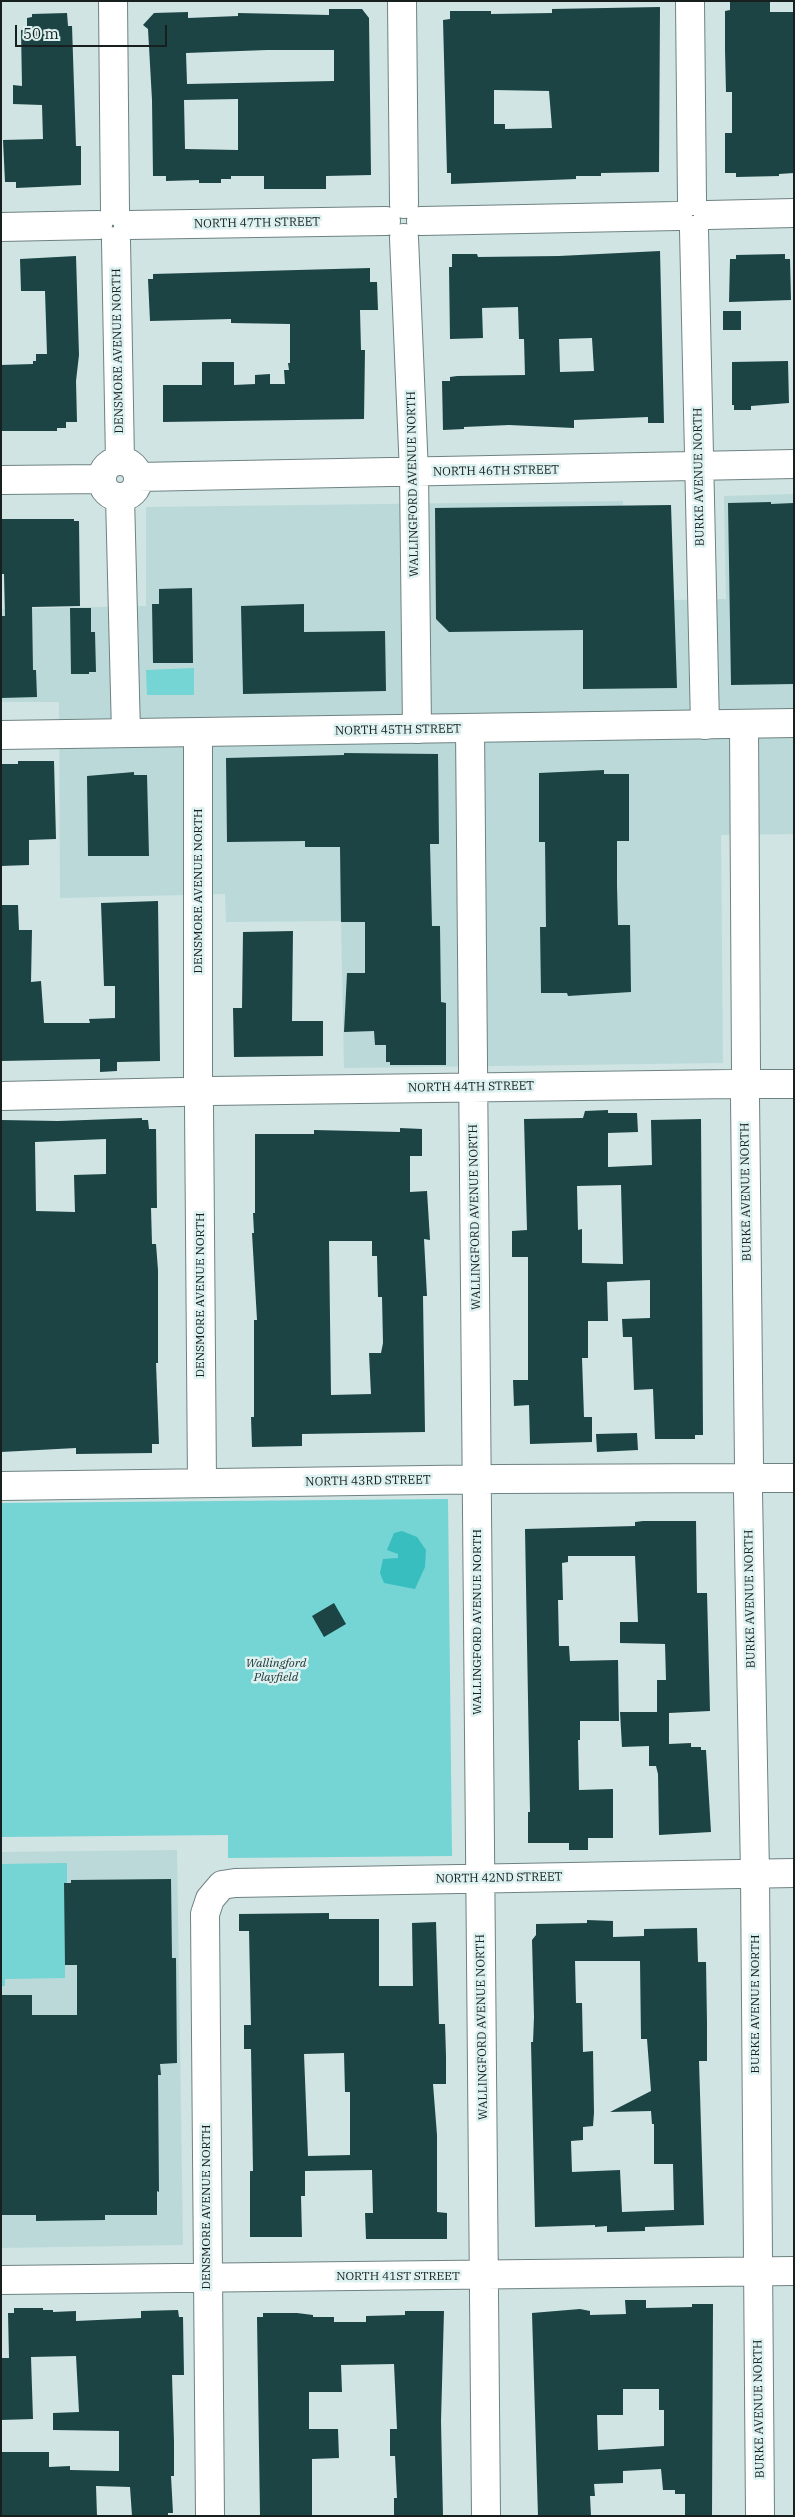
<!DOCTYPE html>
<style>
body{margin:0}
#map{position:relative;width:795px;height:2517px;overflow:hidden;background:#cfe4e3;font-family:"IBM Plex Serif",serif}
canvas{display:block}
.frame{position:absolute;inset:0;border:2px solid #171f1f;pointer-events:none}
.scale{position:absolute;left:15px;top:25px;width:152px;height:22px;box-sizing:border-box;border:2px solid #171f1f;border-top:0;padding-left:6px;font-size:15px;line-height:18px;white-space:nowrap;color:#171f1f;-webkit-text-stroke:4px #dcf1f0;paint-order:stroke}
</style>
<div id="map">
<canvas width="795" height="2517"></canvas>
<div class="frame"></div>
<div class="scale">50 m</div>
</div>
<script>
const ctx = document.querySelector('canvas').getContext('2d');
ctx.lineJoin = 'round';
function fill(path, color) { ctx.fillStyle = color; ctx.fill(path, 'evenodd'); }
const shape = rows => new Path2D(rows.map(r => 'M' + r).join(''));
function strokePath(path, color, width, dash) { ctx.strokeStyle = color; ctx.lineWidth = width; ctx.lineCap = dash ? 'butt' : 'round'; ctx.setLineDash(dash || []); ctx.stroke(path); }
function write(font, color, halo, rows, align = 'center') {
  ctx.font = font + ' "IBM Plex Serif",serif'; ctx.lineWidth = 5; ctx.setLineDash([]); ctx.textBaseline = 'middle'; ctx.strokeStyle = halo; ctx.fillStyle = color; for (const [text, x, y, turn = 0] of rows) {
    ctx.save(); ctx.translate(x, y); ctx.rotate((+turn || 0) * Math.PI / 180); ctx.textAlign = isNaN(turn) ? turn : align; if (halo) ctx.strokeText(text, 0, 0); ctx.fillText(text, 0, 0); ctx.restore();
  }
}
fill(shape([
 [794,494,794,834,721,835,723,1063,344,1068,341,921,226,922,225,894,60,898,59,702,1,702,1,609,146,606,146,507,623,501,624,601,726,599,724,496],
 [177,1850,183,2245,1,2248,1,1852]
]), '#bbd9d8');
fill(shape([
 [194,668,194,695,147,695,146,670],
 [448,1499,452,1856,228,1858,228,1835,1,1837,1,1503],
 [67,1863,67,1883,65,1883,65,1978,5,1979,5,1986,1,1986,1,1864]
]), '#75d4d4');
fill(shape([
 [402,1531,417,1537,426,1550,425,1567,415,1589,384,1583,380,1573,383,1559,398,1558,398,1554,387,1550,394,1533]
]), '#38bebf');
fill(shape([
 [730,1,770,1,770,12,794,12,794,173,779,174,779,176,736,177,736,173,725,173,725,133,732,133,732,92,726,92,725,50,725,11,730,10],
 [660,7,659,172,601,173,601,176,576,176,576,179,451,184,451,173,447,173,443,20,450,19,450,11,491,11,491,14,552,13,552,9],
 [494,90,549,91,552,128,505,129,505,124,494,124],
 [329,9,362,9,369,18,371,175,326,176,326,189,264,189,264,176,231,176,231,179,221,179,221,183,199,183,199,180,166,181,166,176,153,176,152,100,148,29,143,25,154,13,188,12,188,18,238,16,238,13,329,15],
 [267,50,334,50,334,81,187,84,186,53],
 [238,99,238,150,185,149,184,100],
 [67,13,68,26,72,26,76,146,81,146,81,185,16,188,16,182,5,182,3,140,43,139,42,105,13,104,13,85,22,86,21,30,24,30,23,26,27,26,27,18,32,17,32,14],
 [660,251,664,423,648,423,648,417,574,420,574,428,509,425,464,427,464,429,443,430,442,381,450,381,450,377,457,376,525,375,524,339,519,339,518,307,482,308,483,338,450,339,449,267,452,267,452,254,477,254,478,257,559,256],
 [592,338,594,371,560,372,559,339],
 [785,254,785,259,790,259,791,300,729,302,730,259,736,259,736,255],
 [76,256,79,355,76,381,77,422,66,422,66,428,57,428,57,431,1,431,1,365,33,364,33,361,36,361,36,354,47,354,45,291,21,291,20,259],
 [370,268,370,282,377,282,378,310,360,310,361,350,365,350,364,419,163,422,163,385,202,385,202,362,234,362,234,385,255,384,255,375,270,374,270,384,285,384,284,370,289,370,288,363,290,363,290,324,231,323,231,319,150,321,148,279,153,279,153,274],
 [723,311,741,311,741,330,723,330],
 [788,361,789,403,751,406,751,410,734,410,734,405,732,405,732,362],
 [771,502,771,504,794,503,794,684,731,685,728,503],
 [671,505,677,688,583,689,583,630,449,632,436,619,435,508],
 [1,519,74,519,74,521,79,521,80,606,32,607,33,670,36,670,37,697,1,698,1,616,5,616,4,574,1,574],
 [192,588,193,663,153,663,152,604,159,604,159,589],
 [304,604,304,632,385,631,386,691,243,694,241,606],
 [70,608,91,608,91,632,95,632,96,672,89,672,89,674,71,674],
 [344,753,438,754,439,844,430,844,432,926,440,926,441,1002,446,1003,446,1065,390,1065,390,1062,386,1062,386,1045,375,1045,374,1031,344,1032,347,973,365,973,365,922,341,922,340,847,305,847,305,841,227,842,226,758,344,755],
 [18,761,54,761,56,839,29,840,29,865,1,866,1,764,18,764],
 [604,770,604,774,629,774,629,841,617,841,617,885,618,925,630,925,631,992,568,996,567,993,541,993,540,927,546,927,545,842,539,842,539,773],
 [134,772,134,775,147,775,149,856,88,856,87,776],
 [158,901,160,1061,117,1062,117,1071,100,1072,100,1059,1,1061,1,905,18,905,19,930,32,930,31,982,41,981,44,1023,90,1023,89,1019,115,1018,115,986,104,986,101,903],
 [293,931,292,1021,323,1021,323,1056,234,1057,233,1008,242,1008,243,932],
 [608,1110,608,1113,637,1113,638,1132,608,1133,608,1167,652,1165,651,1120,701,1119,703,1435,695,1435,695,1439,655,1439,653,1389,634,1390,632,1337,623,1337,622,1319,650,1318,650,1280,607,1282,608,1321,588,1321,588,1358,582,1358,584,1417,592,1417,592,1442,530,1444,529,1405,514,1406,513,1380,528,1380,528,1257,512,1257,512,1231,527,1230,524,1119,583,1118,585,1111],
 [621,1185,623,1264,582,1263,582,1229,578,1230,577,1186],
 [142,1118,142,1120,148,1120,149,1129,156,1129,157,1208,151,1208,152,1244,156,1244,158,1270,158,1363,156,1363,159,1444,152,1444,152,1453,76,1454,76,1448,1,1452,1,1120,58,1121],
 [106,1139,106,1174,74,1175,75,1212,36,1211,35,1142],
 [400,1128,422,1129,422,1156,410,1156,410,1192,427,1191,430,1240,424,1239,427,1296,423,1296,425,1432,302,1434,302,1446,252,1447,251,1417,254,1417,254,1320,257,1320,252,1233,254,1233,253,1213,255,1213,255,1134,314,1134,314,1130,400,1132],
 [329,1241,372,1241,372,1256,377,1256,378,1297,382,1297,383,1343,381,1353,369,1353,371,1394,331,1395],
 [637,1433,638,1450,597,1452,596,1434],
 [643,1521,696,1521,697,1593,707,1593,710,1711,669,1713,669,1744,691,1743,691,1747,701,1747,701,1750,706,1750,711,1832,659,1835,658,1774,656,1766,649,1766,649,1746,622,1747,620,1712,657,1712,657,1680,666,1680,665,1644,620,1643,620,1622,638,1622,635,1556,568,1556,568,1562,562,1563,563,1600,558,1600,559,1646,569,1646,570,1661,618,1660,619,1721,580,1721,580,1740,578,1740,579,1790,613,1789,613,1838,588,1838,588,1850,569,1850,569,1843,528,1843,528,1812,530,1812,525,1529,635,1526,635,1522],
 [334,1603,346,1624,324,1637,312,1616],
 [171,1879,172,1958,176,1958,177,2063,160,2064,161,2075,158,2075,159,2192,157,2191,157,2215,105,2215,105,2220,36,2221,36,2215,1,2215,1,1995,32,1995,32,2015,77,2015,77,1965,65,1965,64,1883,71,1883,71,1880],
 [329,1913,329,1919,379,1919,379,1986,413,1986,412,1923,436,1922,439,2024,445,2024,446,2056,446,2084,433,2084,437,2135,437,2212,447,2213,447,2239,366,2239,365,2213,373,2213,372,2170,305,2171,305,2196,301,2196,302,2237,250,2237,250,2171,253,2171,251,2049,244,2049,244,2025,251,2025,249,1931,239,1931,239,1914],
 [344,2053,345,2092,350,2092,350,2155,308,2156,304,2054],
 [587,1920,613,1921,613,1937,644,1936,644,1929,697,1928,698,1962,706,1962,707,2023,707,2061,699,2061,704,2225,645,2227,645,2231,607,2232,607,2226,595,2227,595,2225,535,2227,531,2042,533,2042,534,2017,532,1940,536,1935,536,1924,587,1923],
 [575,1961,640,1961,641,2039,647,2039,651,2091,610,2112,651,2111,652,2124,654,2124,654,2164,673,2164,674,2210,622,2212,620,2170,572,2172,571,2141,583,2140,583,2127,593,2126,594,2113,593,2051,583,2052,582,2003,576,2003],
 [625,2300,646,2300,646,2308,692,2307,692,2304,713,2304,712,2516,685,2516,685,2494,675,2494,675,2490,663,2490,661,2469,623,2471,623,2483,594,2484,595,2496,590,2496,591,2516,538,2516,532,2313,580,2309,590,2311,590,2315,626,2314],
 [623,2389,659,2389,659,2410,664,2410,664,2446,598,2450,597,2415,623,2415],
 [14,2308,43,2308,43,2310,53,2310,53,2312,76,2311,76,2321,141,2318,141,2311,178,2310,179,2317,183,2317,184,2375,172,2375,174,2442,174,2476,171,2476,173,2513,168,2513,168,2515,132,2516,130,2487,96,2486,97,2516,1,2516,1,2452,49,2452,49,2467,70,2466,70,2470,119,2471,119,2431,53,2430,53,2413,79,2412,76,2356,31,2357,33,2419,1,2420,1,2358,9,2358,8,2313,14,2313],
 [405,2311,444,2311,441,2421,443,2516,394,2516,394,2498,397,2498,395,2456,390,2456,390,2429,397,2429,394,2364,341,2365,342,2392,309,2392,309,2429,338,2429,339,2458,312,2459,312,2516,260,2516,257,2317,263,2317,263,2313,297,2313,313,2315,313,2317,334,2317,334,2322,366,2322,366,2316,405,2315]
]), '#1c4444');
const minor = shape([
 [113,1,115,211],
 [402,1,404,204],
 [690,1,692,201],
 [708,215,794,213],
 [421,221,678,216],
 [128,225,386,221],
 [1,227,98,225],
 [694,230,705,725],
 [404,238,414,473,417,729],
 [116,241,120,461],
 '102 479a18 18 0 1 1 36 0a18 18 0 1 1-36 0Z',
 [138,477,794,464],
 [1,480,102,479],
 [120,497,126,733],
 [744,724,746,1071],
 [470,728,486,2516],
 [198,733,198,1079],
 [758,1084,794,1084],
 [210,1091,732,1084],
 [1,1096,182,1092],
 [745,1097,749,1466],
 [199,1107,202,1483],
 [761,1478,794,1478],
 [1,1486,500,1479,736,1478],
 [748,1492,755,1874,760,2516],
 [1,2280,794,2271],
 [210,2516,205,1914,210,1899,222,1885,235,1883,794,1873]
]);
const major = shape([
 [1,735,794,723]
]);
strokePath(minor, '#6f8282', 30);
strokePath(major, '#6f8282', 30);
strokePath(minor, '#fff', 28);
strokePath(major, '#fff', 28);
write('12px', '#171f1f', '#dcf1f0', [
 ["NORTH 47TH STREET",257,223,-1],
 ["DENSMORE AVENUE NORTH",118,351,-91],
 ["NORTH 46TH STREET",496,471,-1],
 ["BURKE AVENUE NORTH",699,477,-91],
 ["WALLINGFORD AVENUE NORTH",413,484,-91],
 ["NORTH 45TH STREET",398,730,-1],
 ["DENSMORE AVENUE NORTH",199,891,-90],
 ["NORTH 44TH STREET",471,1087,-1],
 ["BURKE AVENUE NORTH",746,1192,-91],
 ["WALLINGFORD AVENUE NORTH",475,1217,-91],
 ["DENSMORE AVENUE NORTH",201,1295,-90],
 ["NORTH 43RD STREET",368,1481,-1],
 ["BURKE AVENUE NORTH",750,1599,-91],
 ["WALLINGFORD AVENUE NORTH",478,1622,-90],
 ["NORTH 42ND STREET",499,1878,-1],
 ["BURKE AVENUE NORTH",756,2004,-90],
 ["WALLINGFORD AVENUE NORTH",482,2027,-91],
 ["DENSMORE AVENUE NORTH",207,2207,-90],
 ["NORTH 41ST STREET",398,2277],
 ["BURKE AVENUE NORTH",759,2409,-91]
]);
write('italic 12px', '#1c3332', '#dcf1f0', [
 ["Wallingford",276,1664],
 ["Playfield",276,1678]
]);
</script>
